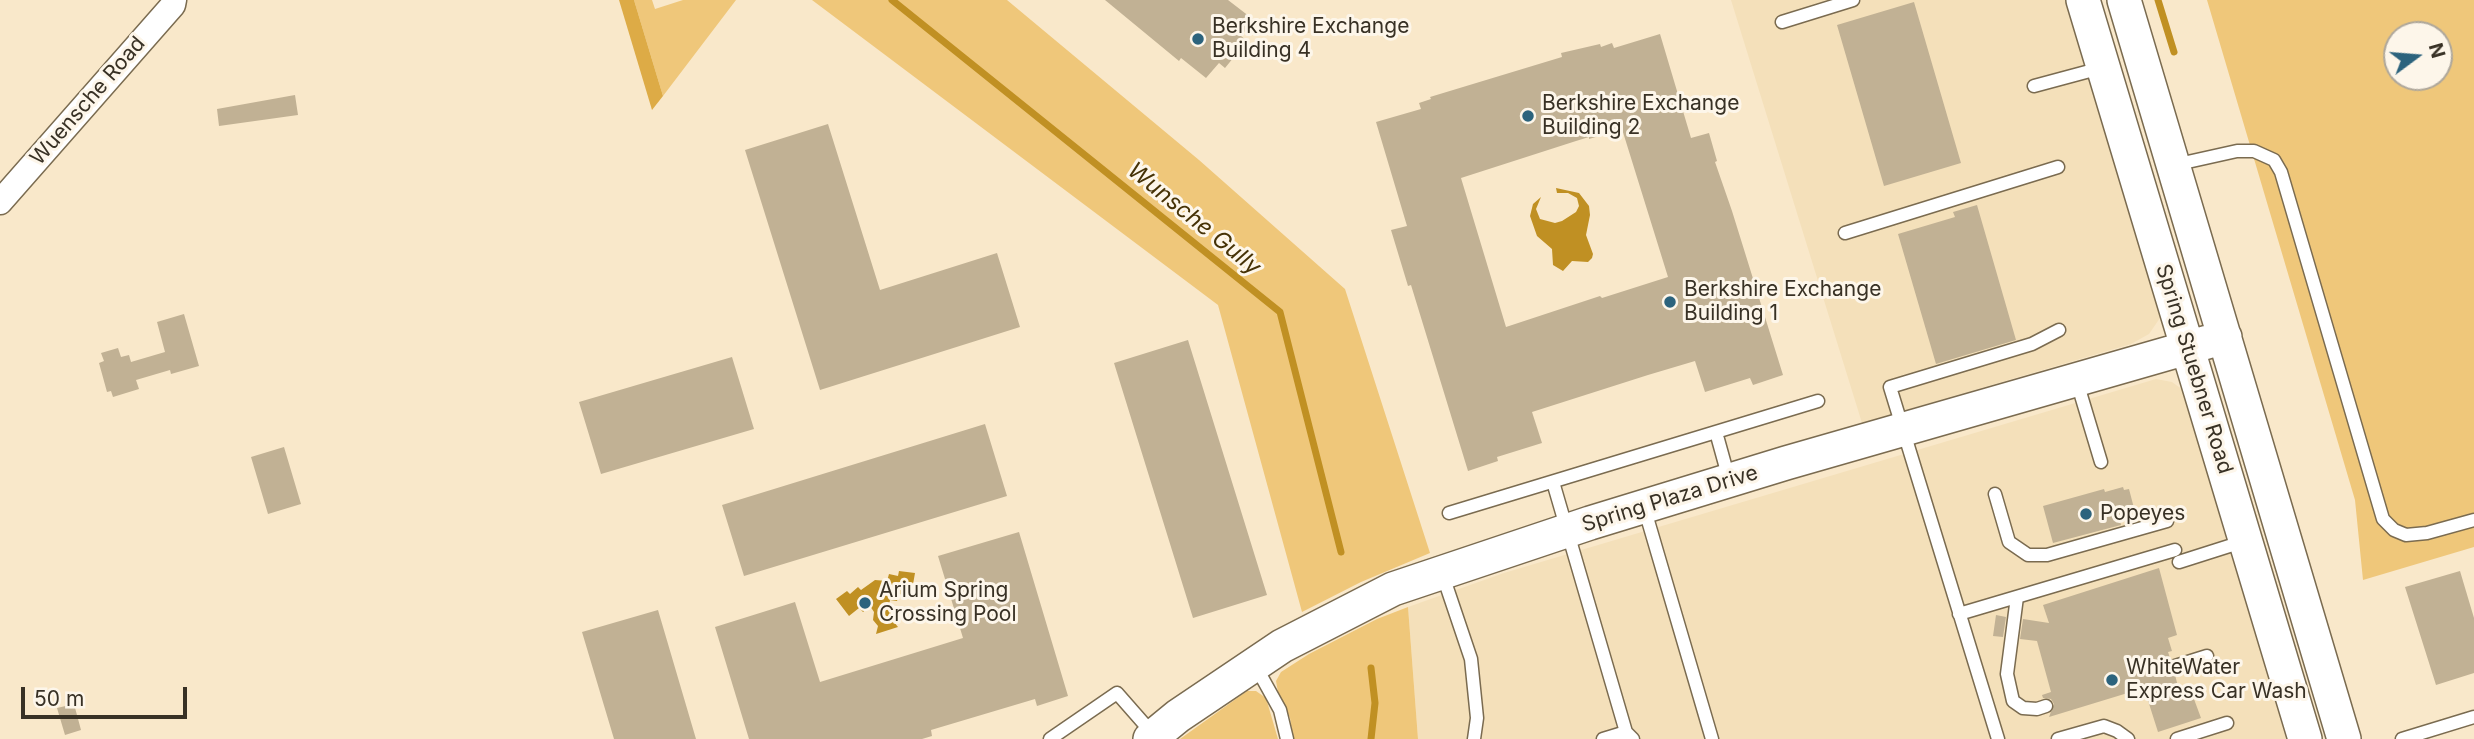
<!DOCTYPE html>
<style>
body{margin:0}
#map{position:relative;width:2474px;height:739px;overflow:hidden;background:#f9e8ca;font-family:Inter,sans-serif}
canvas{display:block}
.north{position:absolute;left:2383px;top:21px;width:70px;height:70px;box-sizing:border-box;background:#fdf6ea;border:2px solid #aea79b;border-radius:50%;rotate:74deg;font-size:19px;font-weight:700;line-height:28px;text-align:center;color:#383125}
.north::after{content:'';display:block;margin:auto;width:24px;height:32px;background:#2c637d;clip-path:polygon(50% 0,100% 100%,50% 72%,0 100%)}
.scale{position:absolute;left:21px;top:687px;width:166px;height:32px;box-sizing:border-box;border:4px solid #383125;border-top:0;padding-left:9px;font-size:21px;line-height:24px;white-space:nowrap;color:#383125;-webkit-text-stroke:5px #fdf6ea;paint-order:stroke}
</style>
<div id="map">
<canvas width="2474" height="739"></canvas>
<div class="north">N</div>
<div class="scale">50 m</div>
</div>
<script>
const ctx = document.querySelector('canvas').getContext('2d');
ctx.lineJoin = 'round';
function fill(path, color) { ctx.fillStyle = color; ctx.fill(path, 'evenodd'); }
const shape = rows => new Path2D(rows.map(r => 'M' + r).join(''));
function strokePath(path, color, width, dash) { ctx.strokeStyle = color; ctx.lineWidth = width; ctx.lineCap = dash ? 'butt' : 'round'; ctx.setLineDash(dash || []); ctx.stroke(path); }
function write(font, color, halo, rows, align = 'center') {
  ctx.font = font + ' Inter,sans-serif'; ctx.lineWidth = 6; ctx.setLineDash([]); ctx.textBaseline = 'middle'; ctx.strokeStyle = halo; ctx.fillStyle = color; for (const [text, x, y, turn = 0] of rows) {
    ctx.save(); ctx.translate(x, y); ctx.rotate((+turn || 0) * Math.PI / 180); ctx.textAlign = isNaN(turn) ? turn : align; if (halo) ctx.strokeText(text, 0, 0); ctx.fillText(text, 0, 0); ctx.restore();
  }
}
fill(shape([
 [1731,0,2070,0,2160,299,2160,318,2149,334,2131,344,1862,423],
 [2156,379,2172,382,2183,390,2292,739,1418,739,1408,607,1504,573]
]), '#f4e0ba');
fill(shape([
 [634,0,652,0,655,9,683,0,736,0,663,96],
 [812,0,1007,0,1199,160,1345,289,1430,553,1361,582,1302,612,1218,305],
 [2207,0,2474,0,2474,547,2363,580,2355,500],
 [2397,35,2439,35,2439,77,2397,77],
 [1408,607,1418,739,1293,739,1290,718,1278,692,1276,681,1281,672,1309,654,1377,619],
 [1247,691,1256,691,1266,698,1278,739,1180,739]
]), '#efc77a');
fill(shape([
 [619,0,634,0,663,96,652,110]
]), '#ddab46');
fill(shape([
 [1556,188,1579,193,1589,206,1590,215,1586,235,1593,254,1592,258,1588,262,1572,261,1563,271,1553,265,1552,249,1537,236,1530,216,1533,204,1541,197,1536,209,1540,219,1555,223,1562,221,1576,212,1579,206,1577,198,1568,193,1557,193],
 [899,571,915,573,911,596,899,594,897,601,890,600,889,606,895,612,894,622,898,627,876,634,878,626,873,620,874,612,870,606,863,612,859,608,849,616,836,599,847,591,850,594,858,587,861,590,875,580,887,581,889,574,898,576]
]), '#c09023');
strokePath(shape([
 [892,0,1280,312,1341,552],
 [2158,0,2174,52],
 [1371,668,1375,703,1371,739]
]), '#c09023', 7);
fill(shape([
 [1105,0,1228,0,1254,20,1241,36,1247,41,1225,68,1219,63,1206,78,1181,58,1179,61],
 [1914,2,1961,163,1884,186,1837,25],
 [1660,34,1691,138,1709,133,1717,161,1715,162,1732,211,1783,375,1753,385,1750,378,1705,392,1695,361,1648,375,1532,412,1542,443,1497,457,1498,461,1468,471,1411,285,1408,286,1391,230,1407,226,1376,122,1421,109,1419,103,1431,99,1430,97,1562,57,1561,53,1600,44,1601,47,1612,43,1614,48],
 [1622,129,1668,277,1602,298,1600,296,1506,327,1461,178,1576,141,1589,137,1589,139],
 [295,95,298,115,219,126,217,109],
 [828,124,880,290,997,253,1020,327,820,390,745,150],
 [1977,205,2016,340,1936,364,1898,234,1955,217,1953,212],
 [184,314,199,366,171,374,170,370,136,380,139,389,113,397,111,391,107,392,99,363,104,361,101,353,118,348,121,357,129,355,131,362,165,352,157,322],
 [1188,340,1267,595,1193,618,1114,363],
 [732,357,754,429,601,474,579,402],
 [985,424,1007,496,744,576,722,505],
 [284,447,301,504,268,514,251,457],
 [2123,487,2124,490,2129,489,2135,512,2119,517,2121,525,2053,543,2043,506,2104,489,2105,492],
 [1019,532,1068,696,1037,706,1035,699,931,730,932,736,922,739,749,739,715,627,795,602,820,682,963,638,938,556],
 [2159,568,2177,635,2168,638,2172,651,2168,652,2170,658,2165,662,2164,669,2167,674,2175,675,2180,694,2191,691,2201,718,2158,732,2144,688,2049,717,2054,704,2051,699,2043,698,2042,695,2051,692,2037,641,2020,639,2023,619,2049,623,2043,605],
 [2460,571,2474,618,2474,673,2436,685,2405,587],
 [658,610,696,739,614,739,582,632],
 [1996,615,2006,617,2003,637,1993,636],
 [74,704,81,730,65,735,57,708]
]), '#c1b194');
const lane = shape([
 [1782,22,1853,0],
 [2034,86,2101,68],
 [2174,165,2237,151,2254,151,2274,160,2281,172,2383,519,2394,530,2406,535,2427,533,2474,520],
 [1845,233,2058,167],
 [2077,382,2101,462],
 [1716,432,1729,479],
 [1553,482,1626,732,1633,739],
 [1995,494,2009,542,2028,555,2047,555,2167,521],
 [1644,507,1712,739],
 [1449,513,1818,401],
 [2179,562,2245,541],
 [1442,573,1471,659,1477,718,1474,739],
 [2017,597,2007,674,2013,701,2023,708,2037,709,2046,706],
 [1959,614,2175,550],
 [1255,665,1280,710,1287,739],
 [2172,667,2207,656],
 [1050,739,1117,693,1153,734],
 [1603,739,1626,732],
 [1998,739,1890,387,2032,344,2059,330],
 [2058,739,2104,726,2117,731,2128,739],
 [2177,739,2227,723],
 [2402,739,2474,717]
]);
const street = shape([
 [0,202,173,5,174,0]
]);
const secondary = shape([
 [2083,0,2305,739],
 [2124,0,2344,739],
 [1150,739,1178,716,1282,646,1393,589,1590,523,1786,463,2225,337]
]);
strokePath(lane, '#7a6b50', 15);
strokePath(street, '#7a6b50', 27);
strokePath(secondary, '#7a6b50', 36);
strokePath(lane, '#fff', 12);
strokePath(street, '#fff', 24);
strokePath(secondary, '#fff', 33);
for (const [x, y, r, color] of [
 [1198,39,7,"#2c637d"],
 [1528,116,7,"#2c637d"],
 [1670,302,7,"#2c637d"],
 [2086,514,7,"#2c637d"],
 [865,603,7,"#2c637d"],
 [2112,680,7,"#2c637d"]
]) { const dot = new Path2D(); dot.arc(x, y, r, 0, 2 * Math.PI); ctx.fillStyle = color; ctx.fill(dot); strokePath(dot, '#fdf6ea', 2.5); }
write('21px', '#383125', '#fdf6ea', [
 ["Berkshire Exchange",1212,27],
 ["Building 4",1212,51],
 ["Berkshire Exchange",1542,104],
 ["Building 2",1542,128],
 ["Berkshire Exchange",1684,290],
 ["Building 1",1684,314],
 ["Popeyes",2100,514],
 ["Arium Spring",879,591],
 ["Crossing Pool",879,615],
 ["WhiteWater",2126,668],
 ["Express Car Wash",2126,692]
], 'left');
write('21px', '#383125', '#fdf6ea', [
 ["Wuensche Road",88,101,-49],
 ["Spring Stuebner Road",2194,369,73],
 ["Spring Plaza Drive",1670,499,-17]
]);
write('italic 23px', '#463206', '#fdf6ea', [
 ["Wunsche Gully",1194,219,39]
]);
</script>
